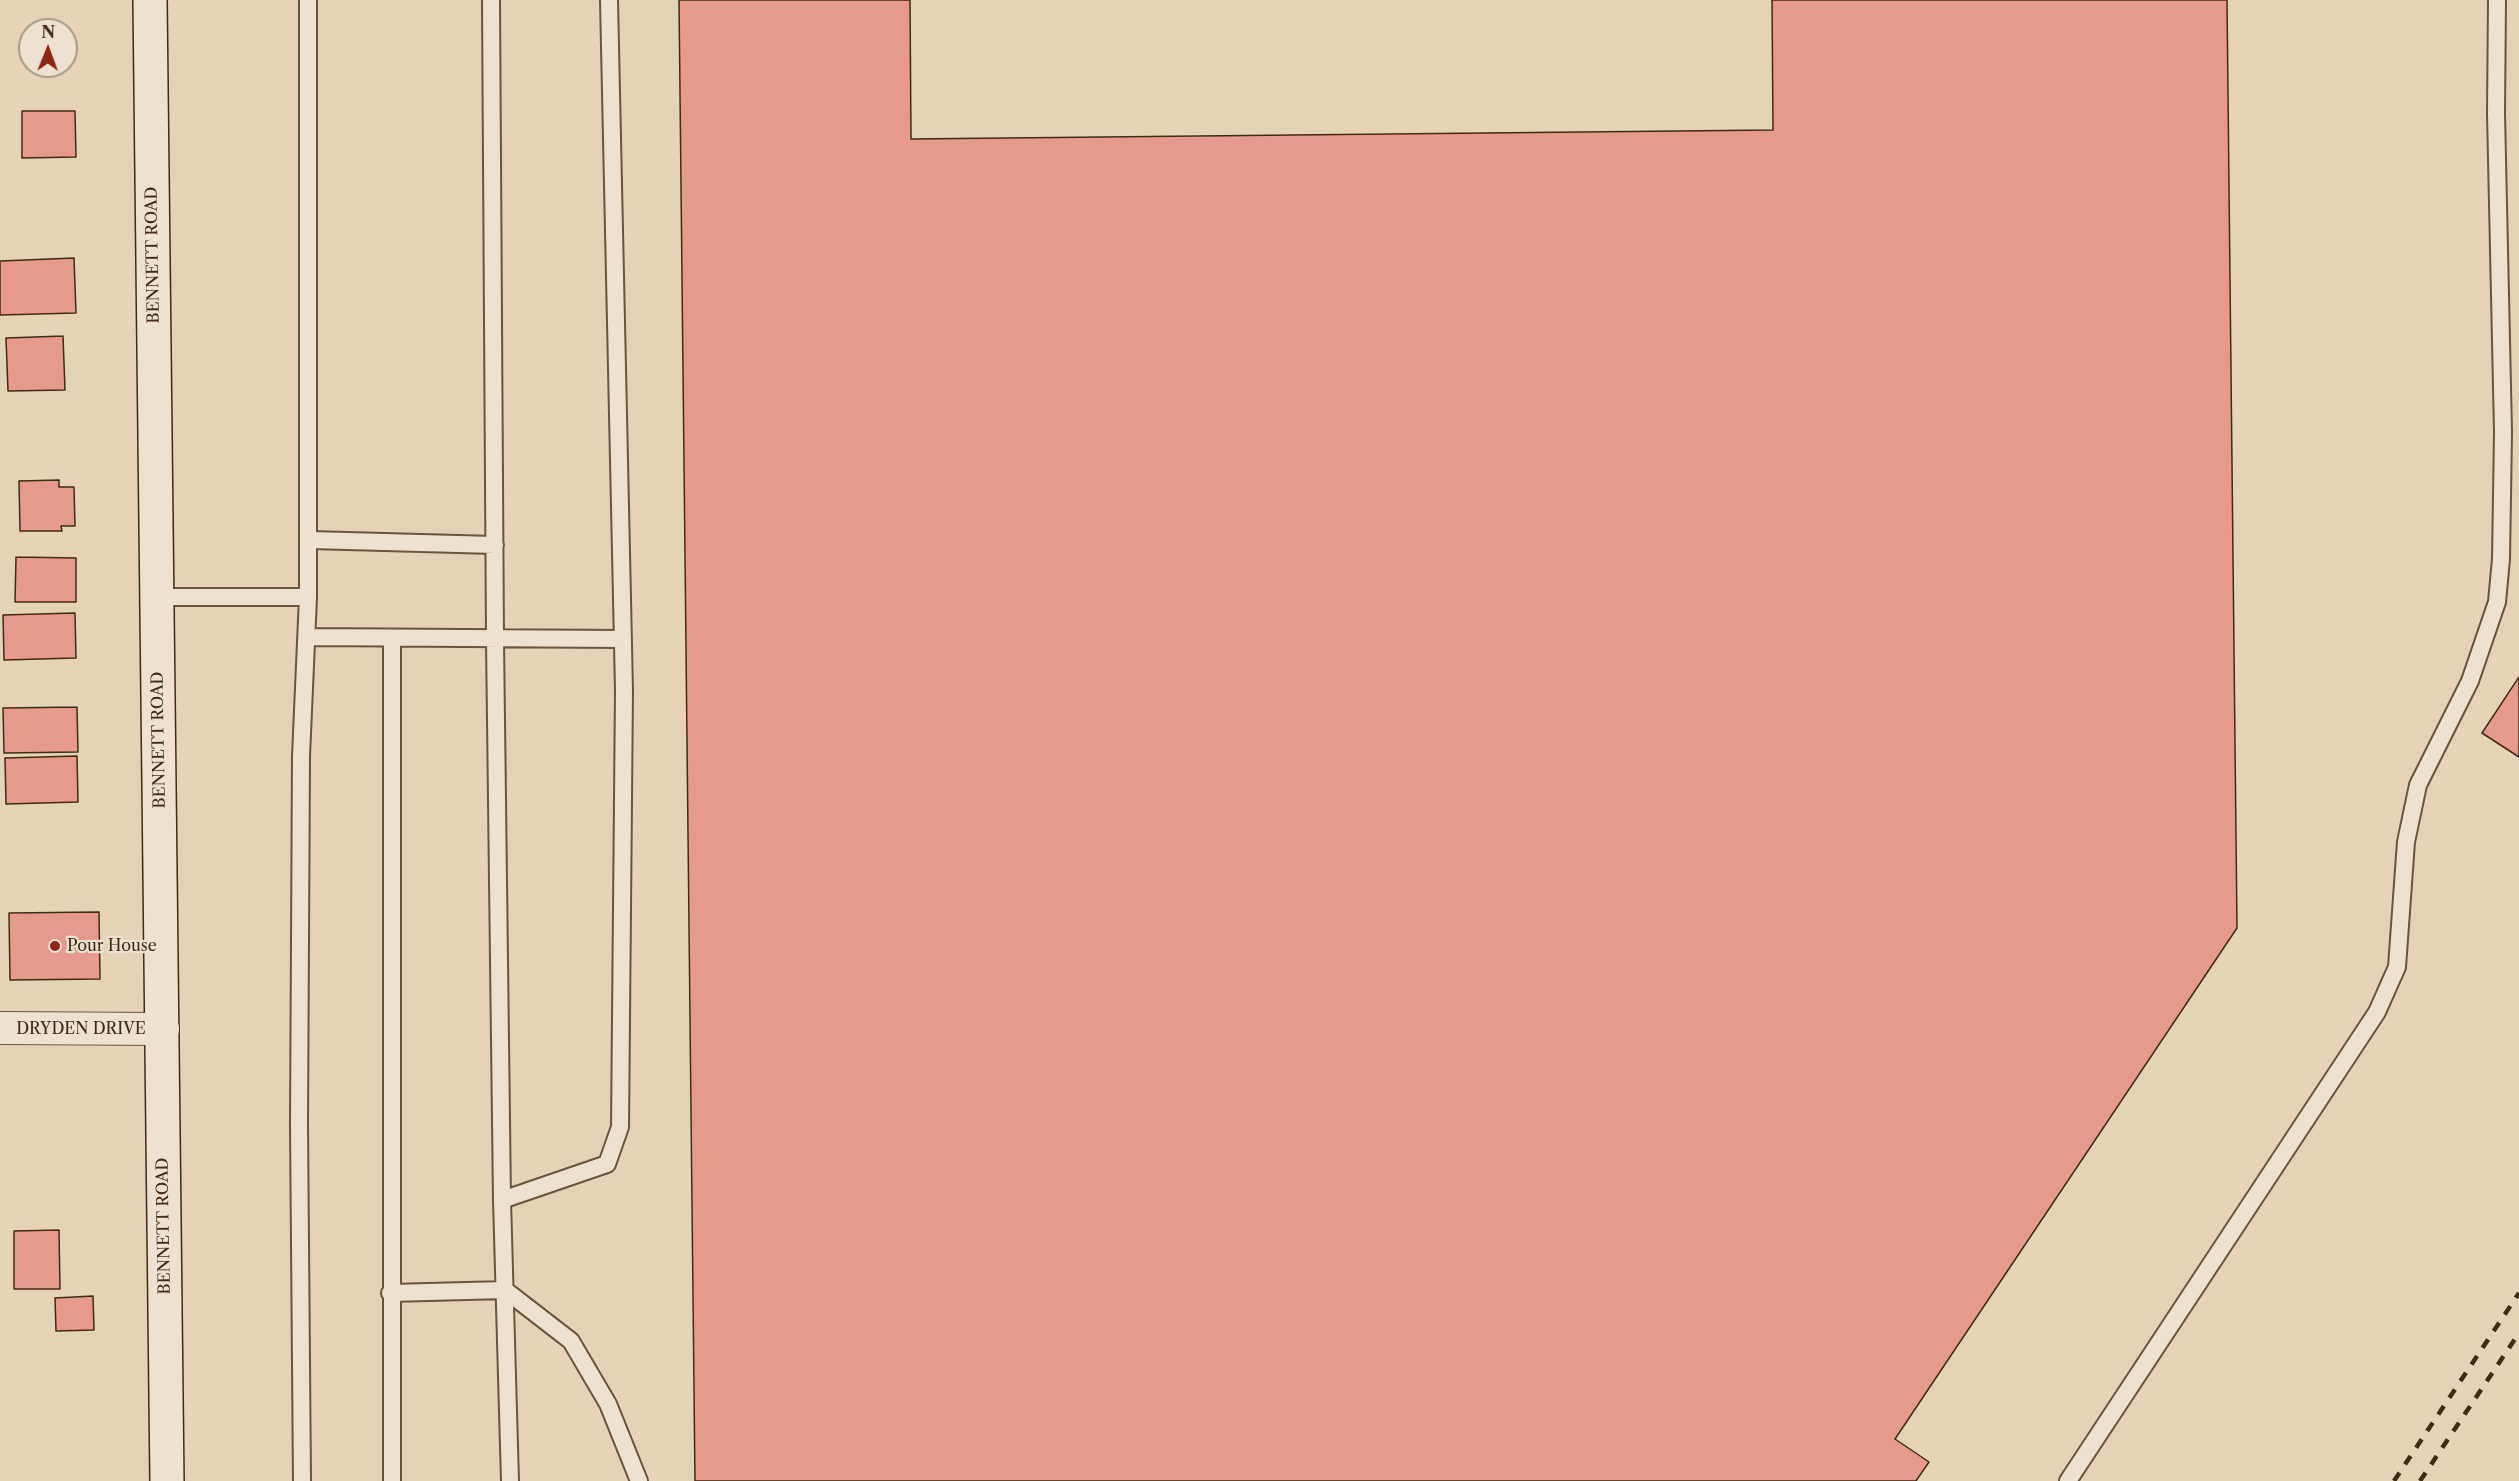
<!DOCTYPE html>
<style>
body{margin:0}
#map{position:relative;width:2519px;height:1481px;overflow:hidden;background:#e4d3b9;font-family:"Libre Caslon Text",serif}
canvas{display:block}
.north{position:absolute;left:18px;top:18px;width:60px;height:60px;box-sizing:border-box;background:#ede2d2;border:2px solid #a89987;border-radius:50%;rotate:1deg;font-size:16px;font-weight:700;line-height:24px;text-align:center;color:#412b16}
.north::after{content:'';display:block;margin:auto;width:21px;height:27px;background:#8f2418;clip-path:polygon(50% 0,100% 100%,50% 72%,0 100%)}
</style>
<div id="map">
<canvas width="2519" height="1481"></canvas>
<div class="north">N</div>
</div>
<script>
const ctx = document.querySelector('canvas').getContext('2d');
ctx.lineJoin = 'round';
function fill(path, color) { ctx.fillStyle = color; ctx.fill(path, 'evenodd'); }
const shape = rows => new Path2D(rows.map(r => 'M' + r).join(''));
function strokePath(path, color, width, dash) { ctx.strokeStyle = color; ctx.lineWidth = width; ctx.lineCap = dash ? 'butt' : 'round'; ctx.setLineDash(dash || []); ctx.stroke(path); }
function write(font, color, halo, rows, align = 'center') {
  ctx.font = font + ' "Libre Caslon Text",serif'; ctx.lineWidth = 4.5; ctx.setLineDash([]); ctx.textBaseline = 'middle'; ctx.strokeStyle = halo; ctx.fillStyle = color; for (const [text, x, y, turn = 0] of rows) {
    ctx.save(); ctx.translate(x, y); ctx.rotate((+turn || 0) * Math.PI / 180); ctx.textAlign = isNaN(turn) ? turn : align; if (halo) ctx.strokeText(text, 0, 0); ctx.fillText(text, 0, 0); ctx.restore();
  }
}
const building = shape([
 [679,0,910,0,911,139,1773,130,1772,0,2227,0,2237,928,1895,1439,1929,1462,1916,1481,695,1481,679,0],
 [22,111,75,111,76,157,22,158,22,111],
 [74,258,76,313,0,315,0,261,74,258],
 [63,336,65,390,8,391,6,338,63,336],
 [59,480,59,487,74,487,75,526,61,526,62,531,20,531,19,481,59,480],
 [16,557,76,558,76,602,15,602,16,557],
 [75,613,76,658,4,660,3,615,75,613],
 [2519,677,2519,757,2482,733,2519,677],
 [77,707,78,752,4,753,3,708,77,707],
 [77,756,78,802,6,804,5,758,77,756],
 [99,912,100,979,10,980,9,913,99,912],
 [59,1230,60,1289,14,1289,14,1231,59,1230],
 [93,1296,94,1330,56,1331,55,1298,93,1296]
]);
fill(building, '#e59a8d');
strokePath(building, '#412b16', 1.5);
const lane = shape([
 [491,0,495,640,502,1200,510,1481],
 [310,540,495,545],
 [157,597,308,597,308,0],
 [307,637,623,639],
 [392,638,392,1481],
 [502,1200,607,1164,620,1127,624,690,609,0],
 [390,1293,505,1290,571,1341,608,1404,639,1481],
 [302,1481,299,1124,301,756,308,597],
 [2068,1481,2377,1012,2397,967,2406,842,2418,785,2470,681,2497,602,2501,559,2503,432,2496,113,2497,0]
]);
const street = shape([
 [0,1028,163,1029]
]);
const secondary = shape([
 [150,0,167,1481]
]);
strokePath(lane, '#6a553f', 20);
strokePath(street, '#6a553f', 34);
strokePath(secondary, '#412b16', 36);
strokePath(lane, '#ede2d2', 16);
strokePath(street, '#ede2d2', 32);
strokePath(secondary, '#ede2d2', 33);
strokePath(shape([
 [2394,1481,2519,1293],
 [2420,1481,2519,1333]
]), '#412b16', 4.5, [10, 10]);
for (const [x, y, r, color] of [
 [55,946,6,"#8f2418"]
]) { const dot = new Path2D(); dot.arc(x, y, r, 0, 2 * Math.PI); ctx.fillStyle = color; ctx.fill(dot); strokePath(dot, '#ede2d2', 2); }
write('16px', '#412b16', '#ede2d2', [
 ["BENNETT ROAD",153,255,-91],
 ["BENNETT ROAD",159,740,-91],
 ["DRYDEN DRIVE",81,1029],
 ["BENNETT ROAD",164,1226,-91]
]);
write('16px', '#412b16', '#ede2d2', [
 ["Pour House",67,946]
], 'left');
</script>
